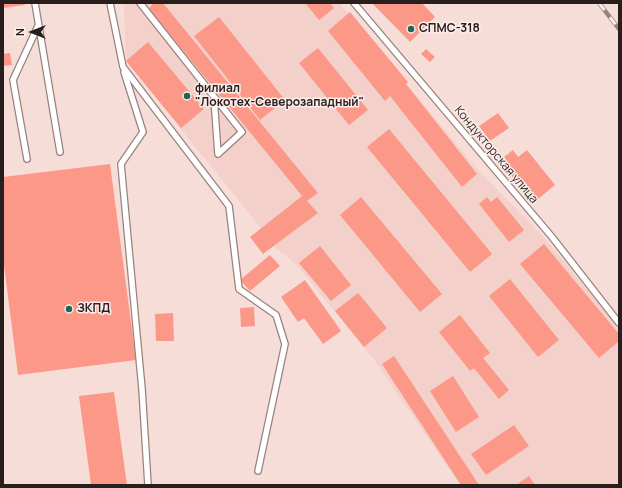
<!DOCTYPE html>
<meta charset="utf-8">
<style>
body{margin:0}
#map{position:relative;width:622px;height:488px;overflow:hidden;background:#f7ddd8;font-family:Manrope,sans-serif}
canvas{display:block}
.frame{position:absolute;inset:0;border:4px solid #281f1d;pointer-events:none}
.north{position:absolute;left:12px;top:12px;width:40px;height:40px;-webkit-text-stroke:3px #fdedea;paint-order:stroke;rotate:270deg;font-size:11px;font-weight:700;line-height:16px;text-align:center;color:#281f1d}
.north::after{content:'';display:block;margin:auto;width:14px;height:18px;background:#281f1d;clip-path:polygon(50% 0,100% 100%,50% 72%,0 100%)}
</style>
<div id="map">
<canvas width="622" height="488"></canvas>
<div class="frame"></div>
<div class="north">N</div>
</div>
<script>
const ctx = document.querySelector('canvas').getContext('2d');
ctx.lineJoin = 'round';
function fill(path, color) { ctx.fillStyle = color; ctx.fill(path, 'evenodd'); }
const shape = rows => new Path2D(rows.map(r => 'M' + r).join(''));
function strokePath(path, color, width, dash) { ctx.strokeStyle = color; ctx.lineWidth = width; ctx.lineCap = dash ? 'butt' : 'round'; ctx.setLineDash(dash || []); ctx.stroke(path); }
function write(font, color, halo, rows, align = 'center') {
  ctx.font = font + ' Manrope,sans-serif'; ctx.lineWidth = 3; ctx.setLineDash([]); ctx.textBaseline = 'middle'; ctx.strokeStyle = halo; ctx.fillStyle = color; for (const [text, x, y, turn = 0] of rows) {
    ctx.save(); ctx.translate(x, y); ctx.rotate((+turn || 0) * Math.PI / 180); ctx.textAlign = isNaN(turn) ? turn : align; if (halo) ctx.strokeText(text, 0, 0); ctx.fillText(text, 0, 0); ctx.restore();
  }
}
fill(shape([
 [124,3,153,3,149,9,302,196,261,228,126,61],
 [163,3,339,3,479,171,543,236,619,328,619,485,460,485,375,361,298,266,273,246,318,213,307,201,318,193]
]), '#f3d0ca');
fill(shape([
 [3,3,24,3,25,5,3,8],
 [153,3,163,3,318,193,307,201,318,213,263,254,250,237,302,196,149,9],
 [305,3,330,3,334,8,319,20],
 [372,3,422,3,435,17,410,42],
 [350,12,408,82,406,84,477,174,462,187,390,96,385,101,328,31],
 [219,17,285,100,260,120,194,36],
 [148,42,204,109,181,128,126,61],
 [318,48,368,110,349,125,299,63],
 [426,49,435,57,430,62,421,54],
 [10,53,12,65,3,66,3,54],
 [498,113,509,128,490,141,479,126],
 [389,129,492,254,470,272,367,147],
 [513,150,518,157,527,150,555,185,533,203,504,166,508,163,504,157],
 [110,164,136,360,18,375,3,257,3,177],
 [361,197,442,294,420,312,340,215],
 [487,197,491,202,497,197,524,230,509,242,479,204],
 [544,244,619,334,619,341,599,358,520,264],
 [320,246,351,285,331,301,299,263],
 [270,255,280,266,250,291,240,280],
 [510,279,559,340,538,357,489,296],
 [305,280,341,331,323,344,304,318,298,322,281,297],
 [358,293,387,328,364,347,335,311],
 [254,307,255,326,241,327,240,308],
 [173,313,174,341,156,341,155,314],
 [460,315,490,353,483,358,509,390,499,399,474,368,470,371,439,332],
 [394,356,479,485,461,485,382,364],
 [453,376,479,417,456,432,430,391],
 [114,392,127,485,91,485,79,396],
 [514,425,529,446,486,475,471,454],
 [529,476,535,485,516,485]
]), '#fc9888');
const lane = shape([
 [35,3,60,152],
 [110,3,123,67,229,206,239,289,276,315,285,344,258,471],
 [140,3,242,132,218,154,214,98],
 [354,3,552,237,619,323],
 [124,72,143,132,121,164,142,389,148,485],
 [27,159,13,80,38,26]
]);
strokePath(lane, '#99827e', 8);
strokePath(lane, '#fff', 5.5);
const rail = shape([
 [599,3,619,29]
]);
strokePath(rail, '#968480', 4.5);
strokePath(rail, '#fdedea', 3, [9]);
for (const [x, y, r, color] of [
 [411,29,4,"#1f665a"],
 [187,96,4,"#1f665a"],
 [69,309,4,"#1f665a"]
]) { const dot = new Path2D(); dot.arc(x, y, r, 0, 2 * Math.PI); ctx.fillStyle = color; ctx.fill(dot); strokePath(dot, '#fdedea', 1.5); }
write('bold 12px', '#281f1d', '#fdedea', [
 ["СПМС-318",419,29],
 ["филиал",195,89],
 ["\"Локотех-Северозападный\"",195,103],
 ["ЗКПД",77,309]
], 'left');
write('12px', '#281f1d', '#fdedea', [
 ["Кондукторская улица",496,155,50]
]);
</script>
